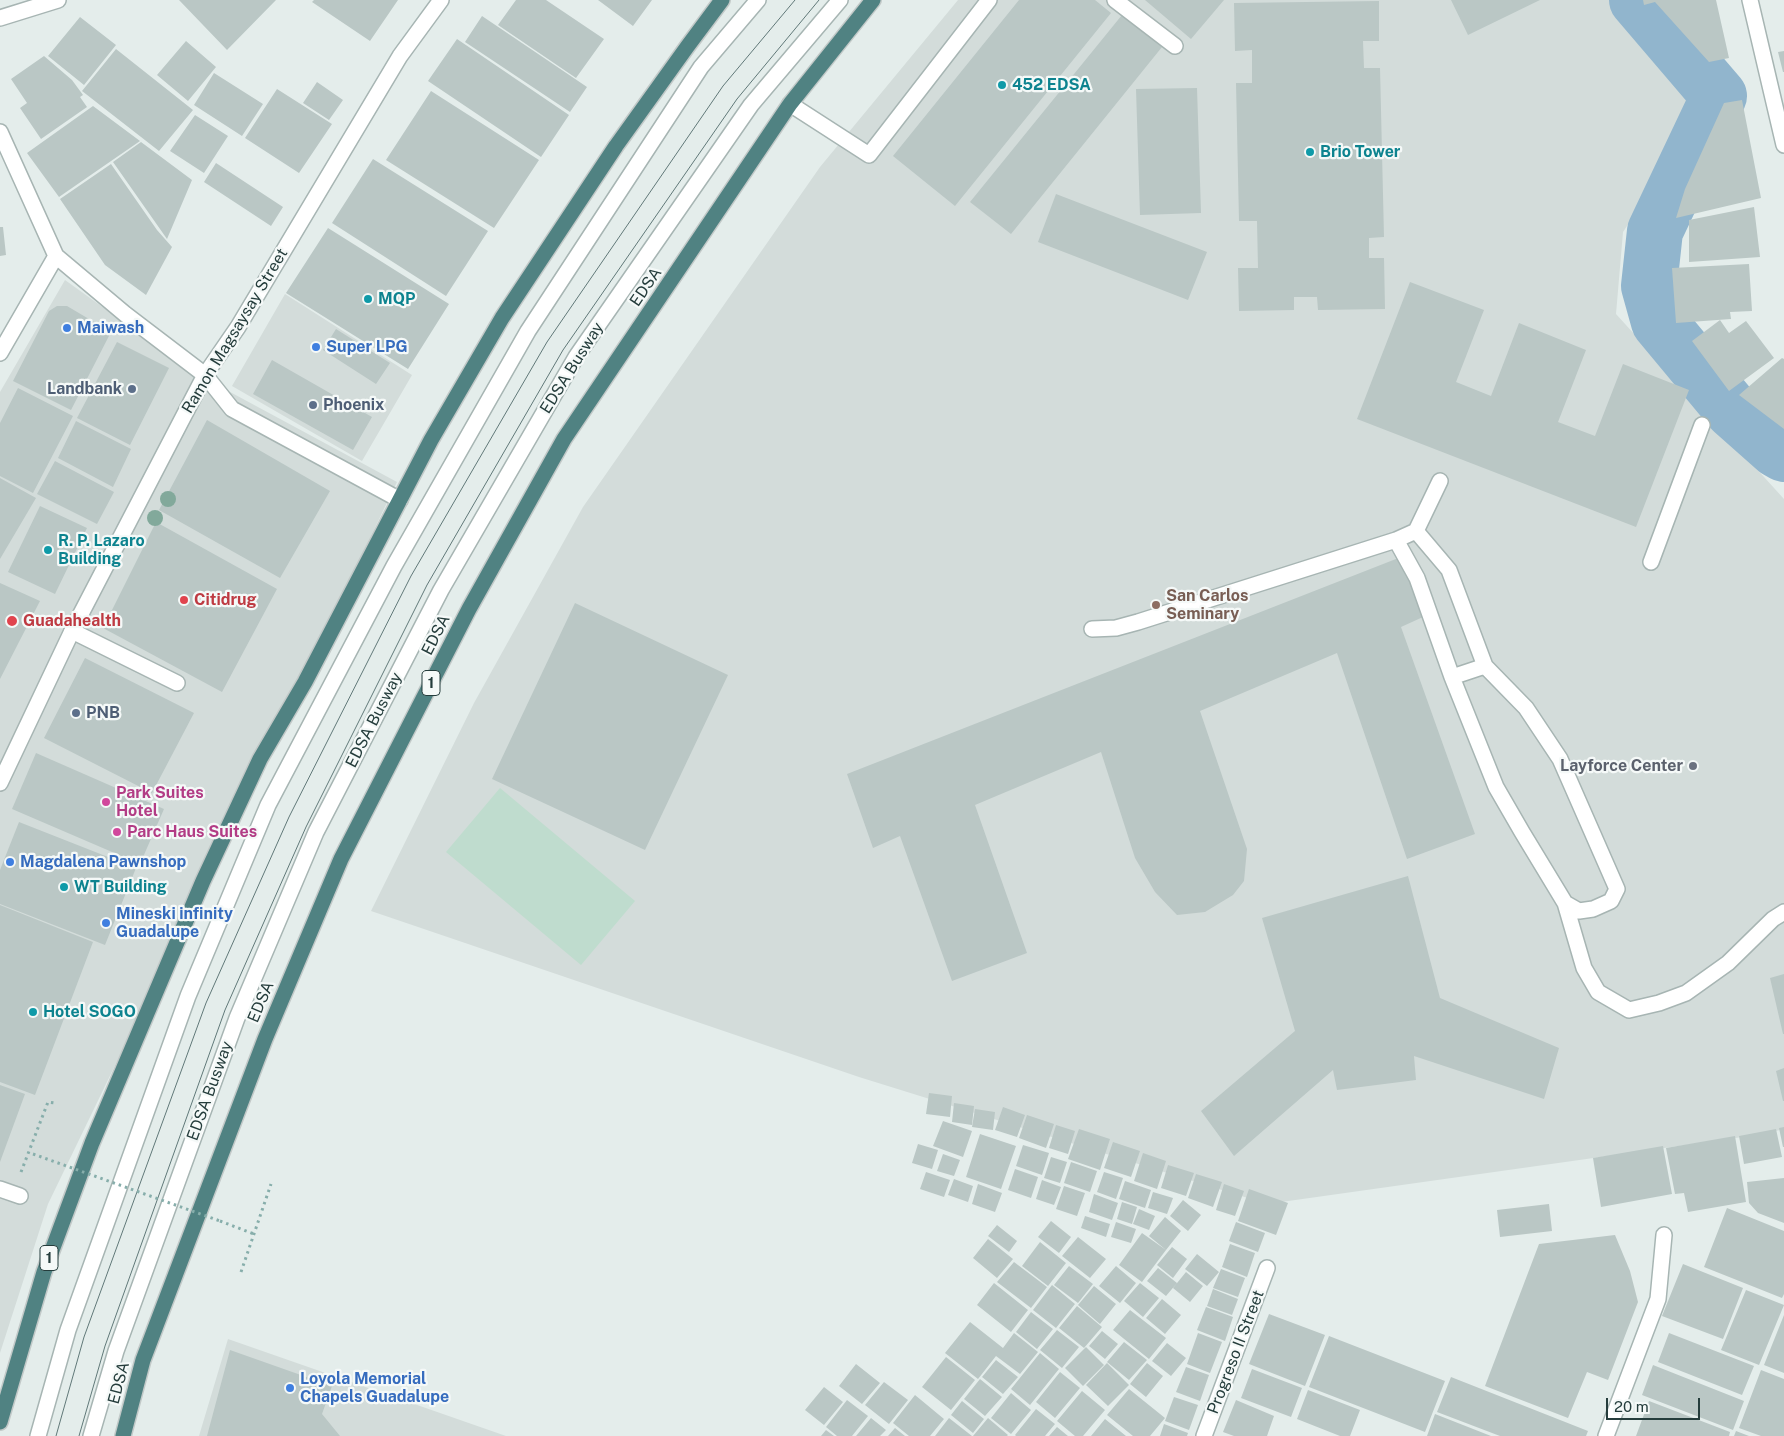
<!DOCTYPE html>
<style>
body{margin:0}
#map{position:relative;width:1784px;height:1436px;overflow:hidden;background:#e4edeb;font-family:"Public Sans",sans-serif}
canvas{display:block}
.scale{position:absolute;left:1606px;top:1398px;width:94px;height:22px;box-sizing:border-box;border:2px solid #253d3c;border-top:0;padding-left:6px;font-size:15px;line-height:18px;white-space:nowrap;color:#253d3c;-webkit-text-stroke:4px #f5f9f8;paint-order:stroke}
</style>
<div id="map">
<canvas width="1784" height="1436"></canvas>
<div class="scale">20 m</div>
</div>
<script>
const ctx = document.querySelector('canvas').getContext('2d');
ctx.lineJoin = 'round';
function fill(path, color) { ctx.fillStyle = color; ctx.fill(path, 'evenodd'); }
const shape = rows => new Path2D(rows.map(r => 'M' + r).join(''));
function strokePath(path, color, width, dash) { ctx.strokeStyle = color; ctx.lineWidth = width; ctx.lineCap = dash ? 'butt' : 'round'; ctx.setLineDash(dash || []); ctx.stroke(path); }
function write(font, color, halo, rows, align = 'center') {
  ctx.font = font + ' "Public Sans",sans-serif'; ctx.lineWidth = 4.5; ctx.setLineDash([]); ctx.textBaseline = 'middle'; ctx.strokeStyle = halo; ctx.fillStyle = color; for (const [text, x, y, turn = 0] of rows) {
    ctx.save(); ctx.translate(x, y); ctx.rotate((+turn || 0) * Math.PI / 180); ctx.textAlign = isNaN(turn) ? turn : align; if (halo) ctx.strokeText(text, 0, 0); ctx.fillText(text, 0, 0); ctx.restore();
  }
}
fill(shape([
 [958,0,1619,0,1709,101,1623,232,1616,314,1784,499,1784,1129,1764,1134,1267,1204,859,1077,371,911,474,703,583,507,820,167],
 [65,280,193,372,397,482,48,1204,0,1353,0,392],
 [285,294,412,375,362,461,232,386],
 [228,1339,506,1436,199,1436]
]), '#d3dcda');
fill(shape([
 [500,788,635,901,581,965,446,852]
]), '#bfdcce');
strokePath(shape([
 [1637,0,1719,96,1655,231,1649,286,1659,322,1733,411,1777,450,1784,454]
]), '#91b5cd', 56);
fill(shape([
 [179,0,276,0,227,50],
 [314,0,398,0,370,41,312,2],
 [516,0,546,0,604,39,576,78,498,25],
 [598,0,652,0,633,26],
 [1019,0,1095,0,1111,13,955,206,893,156],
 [1145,0,1224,0,1191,39],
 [1451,0,1540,0,1468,35],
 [1643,0,1716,0,1729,58,1709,62,1655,2,1644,5],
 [1379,1,1379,41,1363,41,1364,68,1380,68,1384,237,1369,238,1369,258,1384,258,1385,309,1318,310,1317,297,1294,297,1294,310,1239,311,1238,268,1258,268,1257,221,1239,221,1236,83,1252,83,1252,50,1235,51,1234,3],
 [1122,15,1162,47,1011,234,970,202],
 [482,16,587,87,570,112,465,42],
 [80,17,116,45,84,85,48,56],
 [457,39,569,115,541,157,428,81],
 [186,41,216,67,188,101,157,75],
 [116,49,193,110,159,151,82,91],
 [1784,51,1784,72,1783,72,1778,52],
 [44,56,72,80,83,95,80,97,87,107,41,139,20,108,27,103,11,79],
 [214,73,263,104,242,136,194,105],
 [317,82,343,100,329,120,303,103],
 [1197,88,1201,213,1140,215,1136,89],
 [277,89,332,124,299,173,245,138],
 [431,91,539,160,494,228,386,160],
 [1742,100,1761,198,1676,218,1685,189,1724,103],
 [93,106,140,141,59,197,27,153],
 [195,115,228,136,204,173,170,151],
 [141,142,192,180,167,239,113,162],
 [373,159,488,231,446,296,332,223],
 [216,163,283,207,271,226,204,182],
 [111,164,157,230,172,247,146,295,105,265,60,199],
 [1056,194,1207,252,1188,300,1038,242],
 [1754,207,1760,257,1689,262,1689,220],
 [0,227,3,227,6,255,0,256],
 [328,228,449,304,408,369,286,293],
 [1749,264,1752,311,1730,312,1731,319,1676,323,1672,268],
 [1410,282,1484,310,1456,382,1491,396,1519,323,1586,350,1558,422,1595,436,1623,364,1689,390,1636,527,1357,419],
 [57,306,67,306,111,332,71,410,13,381,49,311],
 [1720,320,1729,333,1746,321,1774,358,1729,391,1692,341],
 [336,329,390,363,376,384,323,350],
 [117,342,169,368,130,445,77,418],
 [1782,358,1784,359,1784,429,1739,395],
 [272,360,372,417,353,450,253,394],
 [18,388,73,416,33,493,0,476,0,423],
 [207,420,330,491,280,578,159,510],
 [76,421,131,449,113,487,58,458],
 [55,461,114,492,97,524,37,494],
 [0,478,36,498,0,559],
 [40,506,87,528,55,594,8,572],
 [156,522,277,589,222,692,103,628],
 [1401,557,1423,617,1401,627,1475,834,1407,859,1337,653,1200,711,1247,849,1244,881,1233,895,1205,912,1177,915,1155,892,1135,858,1101,752,975,805,1027,953,952,981,900,836,873,848,847,774],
 [0,583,40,601,0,679],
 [575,603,728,675,645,850,492,779],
 [85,658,194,713,152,793,44,738],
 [36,753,164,809,140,864,12,809],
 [19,822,136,868,105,945,0,904,0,870],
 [1408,876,1440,998,1559,1048,1544,1099,1414,1056,1416,1080,1337,1090,1333,1070,1234,1156,1201,1111,1295,1031,1262,918],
 [0,905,93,942,35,1095,0,1082],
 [1784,974,1784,1034,1783,1034,1770,978],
 [1784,1068,1784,1101,1783,1101,1776,1071],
 [0,1085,25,1094,0,1162],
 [929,1093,952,1096,950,1117,926,1114],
 [954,1103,974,1106,972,1125,952,1122],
 [1003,1107,1025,1115,1017,1137,995,1130],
 [975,1109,995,1112,993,1130,972,1127],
 [1027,1115,1054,1124,1046,1148,1019,1138],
 [943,1121,972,1131,963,1157,933,1146],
 [1056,1125,1075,1131,1068,1154,1049,1148],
 [1784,1127,1784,1147,1783,1147,1779,1128],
 [1079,1129,1110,1139,1100,1170,1068,1159],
 [1776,1129,1782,1157,1744,1164,1739,1136],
 [980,1134,1016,1146,1001,1189,966,1177],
 [1735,1136,1746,1202,1688,1212,1684,1193,1675,1194,1666,1148],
 [1113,1142,1140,1151,1131,1177,1104,1168],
 [918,1144,938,1150,932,1169,912,1163],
 [1023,1145,1049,1153,1042,1175,1016,1166],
 [1663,1146,1672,1194,1601,1207,1593,1158],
 [1143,1153,1166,1161,1157,1189,1134,1181],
 [943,1154,960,1160,954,1176,937,1171],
 [1051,1157,1067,1162,1060,1183,1044,1178],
 [1071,1162,1097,1171,1090,1192,1064,1183],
 [1168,1165,1194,1173,1186,1196,1161,1188],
 [1015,1169,1038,1177,1031,1198,1008,1190],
 [926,1172,950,1180,944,1197,920,1189],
 [1104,1172,1123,1178,1116,1199,1097,1192],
 [1196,1174,1222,1182,1213,1207,1188,1198],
 [1784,1178,1784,1223,1758,1213,1749,1203,1747,1182],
 [954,1179,973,1186,968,1202,948,1195],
 [1042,1180,1061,1187,1054,1205,1036,1199],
 [1125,1181,1151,1190,1145,1208,1119,1199],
 [978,1184,1002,1193,995,1212,972,1204],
 [1224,1184,1244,1191,1235,1216,1216,1210],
 [1064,1186,1085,1193,1077,1216,1056,1209],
 [1249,1189,1288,1203,1276,1235,1238,1221],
 [1153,1192,1173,1198,1167,1214,1148,1208],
 [1094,1194,1118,1203,1112,1220,1089,1212],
 [1183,1200,1201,1215,1188,1231,1170,1216],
 [1122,1202,1137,1207,1132,1224,1117,1219],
 [1549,1204,1552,1231,1500,1237,1497,1210],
 [1727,1208,1784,1231,1784,1294,1782,1298,1704,1267],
 [1139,1209,1155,1216,1149,1230,1133,1224],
 [1085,1216,1110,1224,1106,1237,1081,1228],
 [1165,1217,1181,1231,1166,1250,1149,1236],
 [1051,1221,1071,1237,1059,1253,1038,1237],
 [1116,1222,1136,1229,1131,1243,1111,1237],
 [1236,1222,1265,1233,1258,1252,1229,1241],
 [997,1225,1017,1241,1009,1252,988,1236],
 [1142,1233,1166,1250,1142,1282,1119,1265],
 [1615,1235,1630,1271,1638,1302,1608,1380,1587,1372,1568,1418,1485,1386,1539,1244],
 [1078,1237,1106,1259,1090,1278,1062,1256],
 [988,1239,1013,1259,997,1278,973,1258],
 [1040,1242,1066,1263,1048,1286,1022,1266],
 [1230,1244,1255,1253,1247,1277,1222,1267],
 [1172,1247,1187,1259,1173,1278,1157,1265],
 [1197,1254,1219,1272,1207,1286,1185,1269],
 [1014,1262,1047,1287,1031,1308,997,1282],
 [1683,1264,1743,1288,1723,1339,1662,1316],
 [1069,1266,1093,1284,1078,1303,1054,1285],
 [1116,1266,1136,1283,1120,1303,1099,1286],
 [1158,1268,1177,1283,1166,1296,1147,1281],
 [1221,1269,1245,1278,1238,1297,1213,1288],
 [1186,1272,1203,1286,1190,1302,1173,1288],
 [994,1283,1028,1310,1011,1332,977,1305],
 [1140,1283,1159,1298,1143,1317,1124,1301],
 [1052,1285,1075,1304,1056,1328,1033,1310],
 [1094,1286,1116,1304,1100,1324,1078,1305],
 [1213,1289,1238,1299,1232,1315,1207,1306],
 [1746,1290,1784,1305,1759,1365,1721,1350],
 [1162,1299,1181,1315,1165,1334,1146,1318],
 [1077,1306,1102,1327,1084,1348,1059,1328],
 [1206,1307,1233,1317,1225,1341,1197,1330],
 [1130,1310,1166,1338,1149,1359,1113,1330],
 [1031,1312,1053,1329,1037,1349,1016,1332],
 [1269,1314,1325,1335,1305,1386,1249,1364],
 [1784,1315,1784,1373,1764,1365],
 [970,1322,1003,1348,1014,1333,1038,1352,1020,1374,996,1356,978,1379,945,1353],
 [1057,1330,1079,1347,1062,1368,1040,1350],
 [1102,1331,1118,1344,1105,1359,1089,1346],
 [1198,1333,1222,1342,1210,1373,1187,1364],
 [1669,1333,1754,1366,1742,1395,1658,1362],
 [1329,1336,1445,1381,1425,1432,1309,1387],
 [1124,1342,1147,1360,1129,1380,1107,1362],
 [1167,1343,1186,1358,1171,1376,1152,1361],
 [1086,1347,1104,1365,1083,1386,1065,1368],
 [230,1350,332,1386,322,1414,340,1436,207,1436],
 [1040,1353,1059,1369,1030,1405,1011,1389],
 [946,1357,975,1380,951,1410,922,1387],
 [996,1360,1018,1377,1003,1394,982,1377],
 [1107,1363,1129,1385,1108,1406,1086,1385],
 [1147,1363,1163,1376,1146,1397,1130,1384],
 [856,1364,880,1383,862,1404,839,1386],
 [1653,1365,1744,1401,1733,1430,1642,1395],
 [1186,1367,1209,1375,1200,1401,1176,1392],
 [1252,1369,1302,1388,1291,1417,1241,1398],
 [1761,1370,1784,1379,1784,1436,1761,1436,1739,1428],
 [1060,1372,1080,1388,1055,1418,1036,1402],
 [1451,1377,1588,1431,1586,1436,1500,1436,1437,1412],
 [980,1379,1002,1397,985,1416,964,1399],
 [884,1382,908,1400,889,1424,865,1405],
 [824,1387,843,1402,824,1425,805,1410],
 [1129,1389,1165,1418,1150,1436,1133,1436,1107,1415],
 [1308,1390,1360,1410,1350,1436,1340,1436,1297,1419],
 [1082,1391,1105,1410,1083,1436,1075,1436,1057,1421],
 [1011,1393,1031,1410,1011,1434,991,1418],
 [915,1395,944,1419,930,1436,909,1436,893,1423],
 [1174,1397,1198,1405,1189,1430,1165,1421],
 [847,1400,868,1416,852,1436,837,1436,826,1427],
 [1236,1400,1274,1416,1267,1436,1234,1436,1223,1432],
 [962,1401,984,1419,973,1433,951,1415],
 [1649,1401,1730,1432,1729,1436,1636,1436],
 [1036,1409,1055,1424,1045,1436,1016,1436,1015,1435],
 [1435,1414,1491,1436,1427,1436],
 [871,1418,886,1430,880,1436,856,1436],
 [949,1418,972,1436,935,1436],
 [988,1418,1008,1435,1007,1436,973,1436],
 [1105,1419,1126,1436,1091,1436],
 [1164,1424,1188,1433,1187,1436,1160,1436],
 [1057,1427,1068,1436,1049,1436],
 [895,1428,905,1436,888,1436],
 [826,1430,834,1436,821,1436],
 [1736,1431,1749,1436,1734,1436]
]), '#bac7c5');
const service = shape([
 [1115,0,1175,46],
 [790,104,869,155,989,0],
 [1396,540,1417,578,1452,677,1496,787,1522,832,1565,903,1579,911,1593,909,1611,901,1617,889,1560,759,1526,708,1485,666,1449,570,1416,531],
 [1651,562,1702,425],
 [1092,629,1116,628,1138,622,1396,540,1416,531,1440,481],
 [72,631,177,683],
 [1452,677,1485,666],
 [1565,903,1584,968,1598,992,1629,1010,1659,1003,1686,993,1728,963,1773,919,1784,912],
 [0,1189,20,1196],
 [38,1436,68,1330,188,996,268,805,394,566,528,331,701,67,758,0],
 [91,1436,116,1351,237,1018,316,832,441,590,576,357,751,105,840,0]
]);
const minor = shape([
 [1750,0,1784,145],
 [0,18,58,0],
 [0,132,56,256,125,314,205,375,232,409,400,500],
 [0,353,56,256],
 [0,783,72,631,205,375,238,327,400,56,441,0],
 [1204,1436,1267,1268],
 [1606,1436,1658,1299,1664,1235]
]);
const trunk = shape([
 [0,1422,44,1272,92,1143,203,881,260,759,305,682,431,440,502,318,616,146,687,47,722,0],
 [123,1436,143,1360,265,1039,341,859,469,609,564,439,790,104,873,0]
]);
strokePath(service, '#a7b5b3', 18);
strokePath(minor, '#a7b5b3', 18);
strokePath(trunk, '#c2c9c8', 18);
strokePath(shape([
 [21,1172,48,1102,55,1103],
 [220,1221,254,1234],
 [241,1272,271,1184]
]), '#87aeab', 3, [2.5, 4]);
strokePath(service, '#fff', 15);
strokePath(minor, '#fff', 15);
strokePath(trunk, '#508282', 15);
strokePath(shape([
 [56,1436,84,1337,206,1003,289,817,411,576,547,342,723,86,795,0],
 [79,1436,105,1346,225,1010,306,827,427,585,563,350,737,99,819,0]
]), '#607878', 1);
strokePath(shape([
 [33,1154,220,1221]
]), '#87aeab', 3, [2.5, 4]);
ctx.fillStyle = '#82a99b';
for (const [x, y] of [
 [168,499],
 [155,518]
]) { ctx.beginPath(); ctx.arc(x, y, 8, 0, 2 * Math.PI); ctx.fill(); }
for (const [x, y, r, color] of [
 [1002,85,5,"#0f9aa8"],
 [1310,152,5,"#0f9aa8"],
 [368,299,5,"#0f9aa8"],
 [67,328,5,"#3f7fe0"],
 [316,347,5,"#3f7fe0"],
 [132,389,5,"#5c6f8a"],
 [313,405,5,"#5c6f8a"],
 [48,550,5,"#0f9aa8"],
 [184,600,5,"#e0444e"],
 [1156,605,5,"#8d6e63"],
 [12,621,6,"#e0444e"],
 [76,713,5,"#5c6f8a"],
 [1693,766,5,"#6b7280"],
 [106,802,5,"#d1479c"],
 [117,832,5,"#d1479c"],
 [10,862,5,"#3f7fe0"],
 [64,887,5,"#0f9aa8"],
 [106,923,5,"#3f7fe0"],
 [33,1012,5,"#0f9aa8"],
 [290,1388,5,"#3f7fe0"]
]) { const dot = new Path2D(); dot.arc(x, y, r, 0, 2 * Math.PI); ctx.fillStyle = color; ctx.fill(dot); strokePath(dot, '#f5f9f8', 2); }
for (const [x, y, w] of [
 [431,683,18],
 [49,1258,18]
]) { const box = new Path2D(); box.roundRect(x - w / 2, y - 12.5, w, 25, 4); ctx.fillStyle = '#f5f9f8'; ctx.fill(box); strokePath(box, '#253d3c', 1); }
write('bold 15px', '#253d3c', null, [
 ["1",431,683],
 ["1",49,1258]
]);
write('bold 16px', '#0d838f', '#f5f9f8', [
 ["452 EDSA",1012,85],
 ["Brio Tower",1320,152],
 ["MQP",378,299],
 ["R. P. Lazaro",58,541],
 ["Building",58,559],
 ["WT Building",74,887],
 ["Hotel SOGO",43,1012]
], 'left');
write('16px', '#253d3c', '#f5f9f8', [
 ["EDSA",646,287,-56],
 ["Ramon Magsaysay Street",235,331,-59],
 ["EDSA Busway",572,368,-58],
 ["EDSA",436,635,-63],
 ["EDSA Busway",374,720,-63],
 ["EDSA",261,1002,-67],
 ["EDSA Busway",210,1091,-70],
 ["Progreso II Street",1236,1352,-69],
 ["EDSA",119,1383,-75]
]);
write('bold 16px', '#366cbe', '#f5f9f8', [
 ["Maiwash",77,328],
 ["Super LPG",326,347],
 ["Magdalena Pawnshop",20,862],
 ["Mineski infinity",116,914],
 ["Guadalupe",116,932],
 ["Loyola Memorial",300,1379],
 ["Chapels Guadalupe",300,1397]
], 'left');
write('bold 16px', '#4e5e75', '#f5f9f8', [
 ["Landbank",122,389,"right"],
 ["Phoenix",323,405],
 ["PNB",86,713]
], 'left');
write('bold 16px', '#785e54', '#f5f9f8', [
 ["San Carlos",1166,596],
 ["Seminary",1166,614]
], 'left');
write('bold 16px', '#be3a42', '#f5f9f8', [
 ["Citidrug",194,600],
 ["Guadahealth",23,621]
], 'left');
write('bold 16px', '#5b616d', '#f5f9f8', [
 ["Layforce Center",1683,766]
], 'right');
write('bold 16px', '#b23c85', '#f5f9f8', [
 ["Park Suites",116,793],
 ["Hotel",116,811],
 ["Parc Haus Suites",127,832]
], 'left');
</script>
